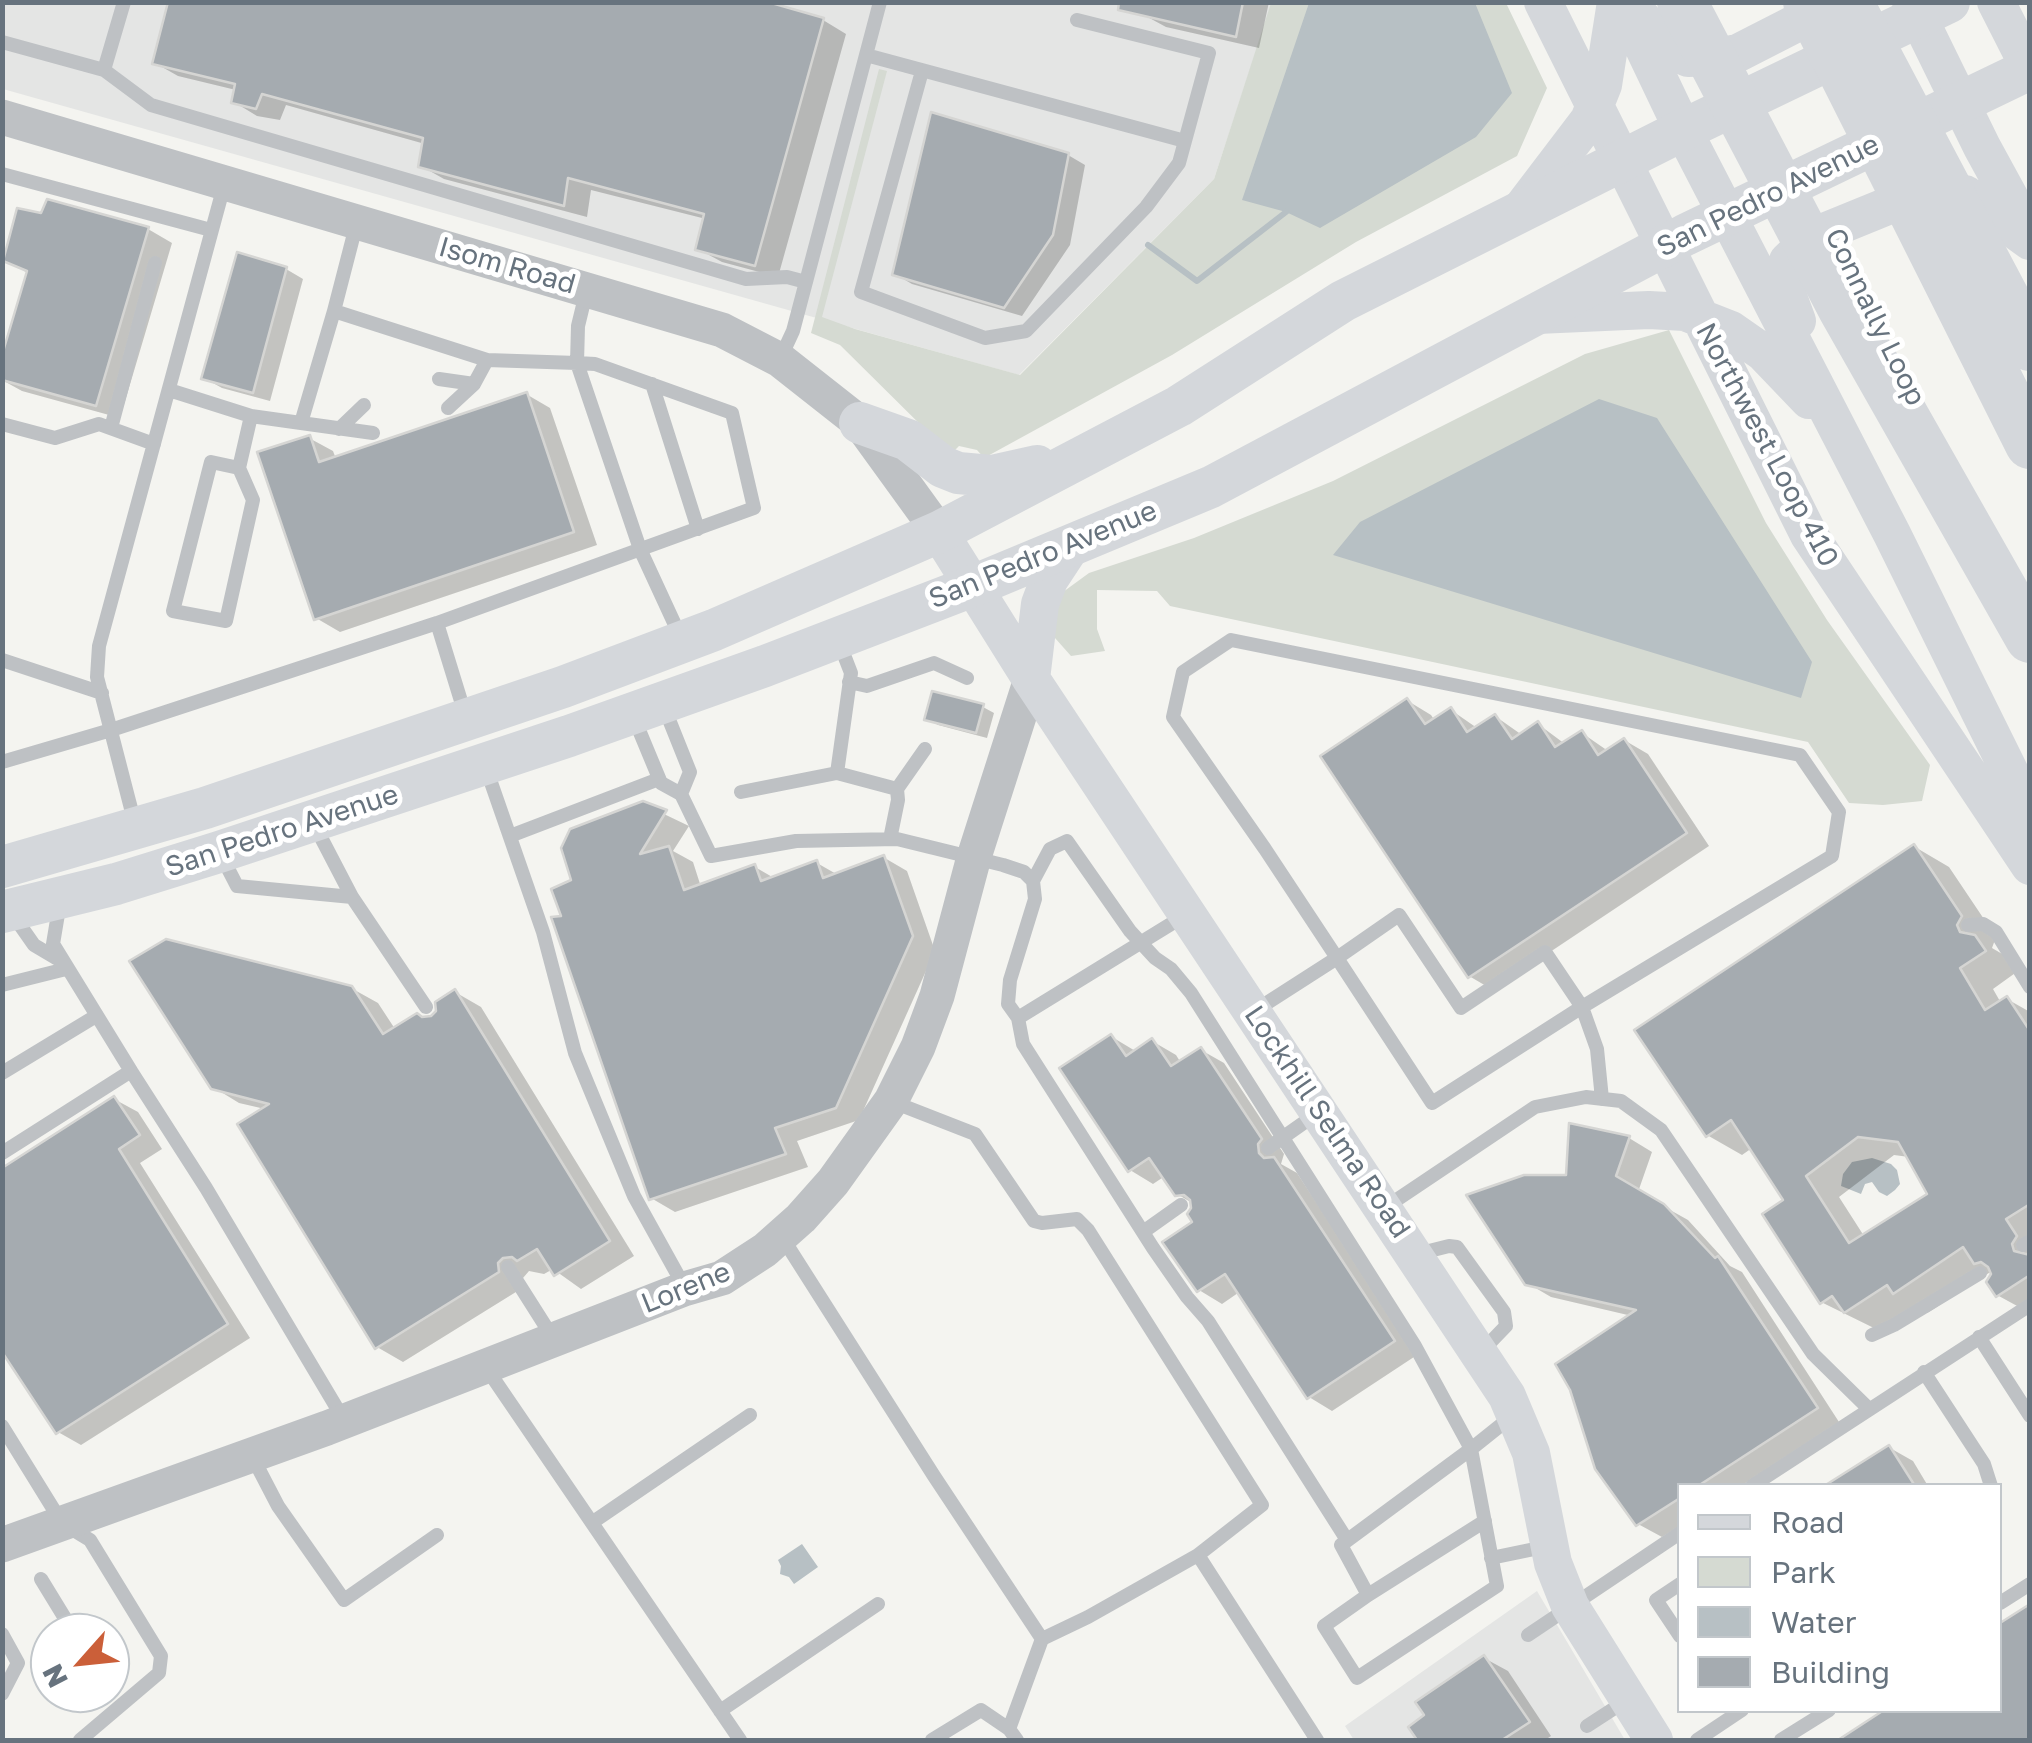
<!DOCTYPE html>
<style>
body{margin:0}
#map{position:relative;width:2032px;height:1743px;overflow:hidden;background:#f4f4f0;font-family:"Golos Text",sans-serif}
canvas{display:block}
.frame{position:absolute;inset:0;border:5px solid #67737e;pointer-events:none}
.legend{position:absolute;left:1677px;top:1483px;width:325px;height:230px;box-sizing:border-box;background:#fff;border:2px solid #c2c7cb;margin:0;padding:12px 18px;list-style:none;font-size:30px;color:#67737e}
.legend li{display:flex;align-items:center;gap:20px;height:50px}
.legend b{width:50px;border:2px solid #c2c7cb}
.north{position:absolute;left:30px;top:1613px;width:100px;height:100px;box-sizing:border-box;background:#fff;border:2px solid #c2c7cb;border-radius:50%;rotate:243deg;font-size:28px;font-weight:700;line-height:40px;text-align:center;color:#67737e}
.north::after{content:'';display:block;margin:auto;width:35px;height:45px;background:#cb5f39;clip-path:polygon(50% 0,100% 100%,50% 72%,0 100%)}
</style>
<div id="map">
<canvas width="2032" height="1743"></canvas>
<div class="frame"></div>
<ul class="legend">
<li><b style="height:12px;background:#d4d7db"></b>Road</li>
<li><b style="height:28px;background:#d5dad2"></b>Park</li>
<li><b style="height:28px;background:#b7c0c4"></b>Water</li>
<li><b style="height:28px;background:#a5abb0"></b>Building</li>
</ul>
<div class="north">N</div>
</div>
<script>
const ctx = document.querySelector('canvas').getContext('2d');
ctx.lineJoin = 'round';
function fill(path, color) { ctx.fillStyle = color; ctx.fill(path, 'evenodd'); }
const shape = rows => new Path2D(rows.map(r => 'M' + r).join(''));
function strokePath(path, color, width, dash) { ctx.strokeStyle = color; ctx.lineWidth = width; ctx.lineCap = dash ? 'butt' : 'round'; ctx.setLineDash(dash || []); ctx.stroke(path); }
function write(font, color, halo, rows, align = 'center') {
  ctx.font = font + ' "Golos Text",sans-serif'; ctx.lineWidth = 10; ctx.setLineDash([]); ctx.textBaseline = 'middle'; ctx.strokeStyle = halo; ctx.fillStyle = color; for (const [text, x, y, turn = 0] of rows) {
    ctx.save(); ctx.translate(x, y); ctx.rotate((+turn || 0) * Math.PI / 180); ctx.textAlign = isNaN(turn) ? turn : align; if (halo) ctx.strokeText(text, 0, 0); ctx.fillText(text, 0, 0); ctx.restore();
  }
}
fill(shape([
 [2,3,1272,3,1214,179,1019,375,3,89],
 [1537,1591,1625,1740,1354,1740,1345,1726]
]), '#e4e5e4');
fill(shape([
 [1271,3,1506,3,1547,88,1517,156,1356,242,1172,355,984,458,977,450,959,446,953,452,942,446,840,345,811,333,879,69,887,71,822,317,855,329,1020,375,1214,179],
 [1669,330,1766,523,1827,620,1930,765,1922,801,1883,805,1849,803,1808,742,1170,606,1157,591,1097,590,1097,629,1105,651,1071,656,1055,638,1053,613,1063,592,1089,573,1194,538,1333,481,1585,354]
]), '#d5dad2');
fill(shape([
 [1309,3,1475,3,1512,93,1476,137,1320,228,1286,212,1242,200],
 [1599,399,1657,418,1812,662,1801,698,1333,555,1360,522],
 [1872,1158,1891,1164,1897,1170,1900,1184,1895,1190,1887,1196,1879,1192,1872,1182,1865,1184,1861,1194,1841,1186,1843,1174,1852,1162],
 [802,1544,818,1567,794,1584,789,1577,780,1574,781,1566,778,1560]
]), '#b7c0c4');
fill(shape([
 [1145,2,1269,2,1259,48,1166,27,1142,14],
 [823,20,846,34,778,277,722,262,698,249,706,219,591,190,587,217,444,179,421,166,425,144,286,105,280,120,257,116,234,102,236,90,178,76,155,63],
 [1068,155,1085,165,1070,245,1022,316,912,284,895,274],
 [148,229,172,243,120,418,22,391,2,380,29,274,6,260],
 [286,269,303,279,270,401,222,388,204,378],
 [526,394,550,408,597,545,340,632,316,618,309,438,333,451,336,459],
 [1408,701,1431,715,1435,721,1451,710,1477,728,1495,716,1522,735,1538,724,1565,744,1582,733,1608,751,1624,740,1648,754,1709,846,1493,990,1469,976],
 [983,707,994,713,987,738,938,725,927,719],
 [643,804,689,826,673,851,693,862,701,887,755,867,774,878,817,863,838,875,883,857,907,871,935,951,859,1120,797,1141,808,1167,675,1212,651,1198,564,918,574,881],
 [1915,847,1949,867,1996,937,1992,948,2009,958,2018,971,1993,989,2001,1003,2007,999,2030,1012,2030,1313,1997,1295,1998,1267,1929,1312,1880,1331,1821,1302,1787,1201,1752,1148,1742,1155,1707,1135],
 [1894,1155,1909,1157,1930,1195,1864,1236,1839,1197],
 [351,988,378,1003,395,1029,432,1019,455,992,481,1007,634,1256,581,1289,553,1269,544,1274,529,1271,523,1278,524,1287,403,1362,377,1347,265,1109,239,1103,213,1087],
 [1112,1037,1137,1052,1152,1041,1176,1055,1181,1063,1201,1050,1224,1063,1284,1154,1281,1164,1297,1173,1417,1355,1332,1411,1309,1397,1238,1293,1222,1304,1199,1290,1194,1204,1177,1194,1165,1176,1153,1184,1130,1170],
 [114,1099,138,1112,162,1149,140,1163,250,1338,81,1445,58,1432],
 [1571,1126,1629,1138,1652,1152,1638,1192,1688,1220,1730,1266,1742,1272,1839,1422,1741,1486,1680,1486,1680,1526,1662,1537,1638,1524,1632,1316,1551,1297,1527,1283,1568,1177],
 [1890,1448,1913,1461,1928,1486,1829,1486],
 [2030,1607,2030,1740,1842,1740,1889,1710,2000,1710,2000,1626],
 [1484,1658,1508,1671,1551,1736,1545,1740,1420,1740,1411,1727,1428,1716]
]), '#0003');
strokePath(shape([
 [1148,245,1197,281,1286,212]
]), '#b7c0c4', 6);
const building = shape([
 [168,2,768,2,824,18,755,266,695,250,704,214,568,178,564,206,418,167,423,138,262,94,256,109,231,103,235,84,152,64,168,2],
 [1119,2,1243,2,1236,37,1118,10,1119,2],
 [931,112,1069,153,1053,235,1004,308,892,275,931,112],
 [47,199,149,227,96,406,2,380,2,355,27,271,3,261,17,208,41,213,47,199],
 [237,252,287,267,253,393,201,379,237,252],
 [527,392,574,532,314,620,257,452,310,435,319,462,527,392],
 [932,691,984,704,976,733,924,720,932,691],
 [1407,698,1425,724,1451,707,1467,732,1495,714,1512,739,1538,721,1555,747,1582,730,1598,755,1624,738,1687,833,1468,978,1320,756,1407,698],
 [643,801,667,810,640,854,669,846,684,890,755,864,761,881,817,860,823,878,884,855,913,936,836,1108,775,1128,786,1154,649,1200,551,917,561,916,551,889,571,880,561,848,570,829,643,801],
 [1914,844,1962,916,1957,925,1960,932,1975,935,1986,951,1960,968,1985,1010,2007,996,2030,1031,2030,1204,2006,1219,2017,1236,2012,1244,2014,1251,2030,1255,2030,1275,1996,1297,1986,1282,1991,1274,1988,1267,1981,1262,1974,1264,1963,1247,1893,1294,1887,1285,1844,1313,1832,1296,1820,1304,1762,1214,1783,1200,1731,1120,1706,1137,1634,1030,1914,844],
 [1858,1137,1898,1142,1927,1194,1849,1243,1806,1176,1858,1137],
 [166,939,352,986,383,1034,417,1013,422,1017,431,1016,436,1011,435,1002,455,989,610,1241,554,1276,537,1249,517,1261,512,1257,503,1258,498,1263,499,1272,375,1349,237,1124,269,1104,211,1089,129,961,166,939],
 [1111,1034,1126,1056,1152,1038,1171,1066,1201,1047,1262,1139,1258,1144,1259,1153,1264,1158,1274,1157,1395,1341,1307,1399,1225,1274,1197,1292,1162,1242,1192,1222,1187,1214,1191,1208,1190,1200,1184,1195,1175,1196,1149,1158,1128,1172,1059,1068,1111,1034],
 [114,1096,140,1135,119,1149,228,1324,56,1434,2,1352,2,1168,114,1096],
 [1569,1123,1630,1136,1616,1176,1664,1204,1715,1258,1718,1256,1818,1408,1698,1486,1680,1486,1680,1498,1636,1526,1595,1469,1570,1390,1555,1364,1636,1310,1525,1285,1466,1195,1524,1175,1566,1175,1569,1123],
 [1889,1445,1915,1486,1824,1486,1889,1445],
 [2030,1604,2030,1740,1838,1740,1884,1710,2000,1710,2000,1623,2030,1604],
 [1484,1655,1530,1722,1502,1740,1417,1740,1408,1727,1424,1715,1415,1702,1484,1655]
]);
fill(building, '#a5abb0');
strokePath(building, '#d5d5d3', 2.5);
strokePath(shape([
 [2,42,104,70,151,105,746,279,787,277,806,282],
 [866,55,1185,141],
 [104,70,124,2],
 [922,71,861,292,985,338,1026,331,1146,207,1179,163,1209,53,1077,20],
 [2,174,211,230],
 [357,222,334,311,487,360,577,363,640,549,682,640],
 [780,359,793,331,880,2],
 [439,379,474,384],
 [652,384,698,529],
 [169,390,251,416,301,423,334,311],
 [448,408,474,384,487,360],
 [301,423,373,433],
 [2,424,55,438,99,424,154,444],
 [111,428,155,263],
 [339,429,364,405],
 [239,468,253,500,226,621,173,611,211,462,239,468,251,416],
 [2,660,102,693],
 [849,682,867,686,934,663,967,678],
 [664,707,690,772,681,794],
 [465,714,437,623,754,508,732,413,595,364,577,363,578,326,587,289],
 [634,718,661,783,681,794,711,856,796,841,897,839,1003,865,1024,872,1033,881,1035,899,1010,980,1008,1004,1018,1018,1023,1044,1153,1248,1187,1297,1208,1321,1347,1540],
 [2,762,111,730,437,623],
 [486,768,543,932,575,1053,634,1196,685,1288],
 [837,773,851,673,839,642],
 [897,789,925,749],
 [741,792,837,773,897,789,898,800,890,839],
 [135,824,97,677,99,646,225,182],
 [315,826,352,897],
 [510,836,659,779],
 [222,857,237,886,352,897,426,1007],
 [1033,881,1050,849,1067,841,1130,931,1155,958,1171,969,1191,993,1415,1346,1471,1449,1497,1586,1357,1678,1324,1626,1368,1595,1341,1545,1471,1449,1511,1417],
 [13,915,34,945,61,961],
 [1968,925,1983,924,1996,932,2030,987],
 [2,985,66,969],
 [1256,1010,1337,958,1399,915,1461,1008,1545,952,1582,1007,1832,856,1839,812,1800,755,1231,640,1183,672,1173,717,1265,849,1337,958,1432,1103,1582,1007,1597,1049,1602,1099],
 [1018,1018,1184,916],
 [131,1071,206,1188,344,1420],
 [2,1073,96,1016],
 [893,1102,975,1134,1034,1221,1042,1223,1077,1219,1088,1230,1262,1505,1198,1555,1317,1740],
 [1268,1148,1319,1112],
 [2,1153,131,1071,53,944,60,902],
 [1386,1207,1535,1107,1586,1097,1621,1101,1661,1130,1813,1354,1868,1408],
 [1143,1232,1181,1205],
 [782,1237,934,1476,1042,1639,1009,1729],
 [2023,1245,2030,1241],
 [1417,1254,1449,1246,1457,1247,1504,1312,1506,1326,1480,1353],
 [508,1267,553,1338],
 [1872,1335,1894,1325,1980,1273],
 [1979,1337,2030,1416],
 [487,1369,740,1740],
 [1924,1372,1984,1464,1991,1486],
 [2,1426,62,1523,90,1540,161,1656,159,1673,80,1740],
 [252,1456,278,1506,344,1600,437,1535],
 [1752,1486,2030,1305],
 [593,1522,750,1415],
 [1491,1558,1549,1546],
 [41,1579,74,1633],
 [1680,1584,1656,1600,1680,1636],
 [1368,1595,1485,1521],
 [2000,1603,2030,1584],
 [2,1634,18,1663,2,1694],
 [1528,1635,1680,1533],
 [1042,1639,1088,1617,1198,1555],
 [720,1711,878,1604],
 [1587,1726,1627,1700],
 [932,1740,981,1710,1009,1729,1017,1740],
 [1697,1740,1742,1710],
 [1781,1740,1829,1710]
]), '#bec1c4', 14);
strokePath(shape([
 [2,117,722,330,780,360,860,423,939,532],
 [2,1545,327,1428,684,1289,722,1278,765,1250,801,1218,833,1182,891,1101,918,1047,937,996,974,857,1031,679]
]), '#bec1c4', 35);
strokePath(shape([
 [1543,2,1809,535,2030,866],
 [1622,2,1683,130,1892,534,2030,813],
 [1911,2,1982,147,2030,235],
 [1996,2,2030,69],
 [1639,15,1670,49,1688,58,1717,57,1738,53,1820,11,1830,2],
 [1519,212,1589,120,1603,85,1616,2],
 [1537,315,1649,310,1685,312,1731,330,1764,353,1809,400],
 [1797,321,1786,291,1788,261,1814,236,1922,192,1965,194,2030,241],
 [939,532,1031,679,1507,1396,1531,1453,1553,1563,1570,1606,1654,1740],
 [1031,679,1040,604,1049,580,1072,545]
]), '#d4d7db', 38);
strokePath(shape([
 [860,423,908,440,943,467,958,473,992,476,1037,466],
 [2,867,205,808,563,687,714,630,939,532,1179,406,1343,301,1683,130,1949,2],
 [2,912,116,884,219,852,569,736,765,666,973,586,1211,487,1685,235,2030,69]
]), '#d4d7db', 42);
strokePath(shape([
 [1682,2,1843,309,2030,638],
 [1808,2,2030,444],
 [1848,2,2030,346]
]), '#d4d7db', 50);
write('28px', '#67737e', '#fff', [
 ["San Pedro Avenue",1768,196,-26],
 ["Isom Road",507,266,16],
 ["Connally Loop",1875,317,64],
 ["Northwest Loop 410",1767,445,62],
 ["San Pedro Avenue",1043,555,-22],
 ["San Pedro Avenue",282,831,-18],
 ["Lockhill Selma Road",1327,1122,56],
 ["Lorene",686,1288,-22]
]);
</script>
